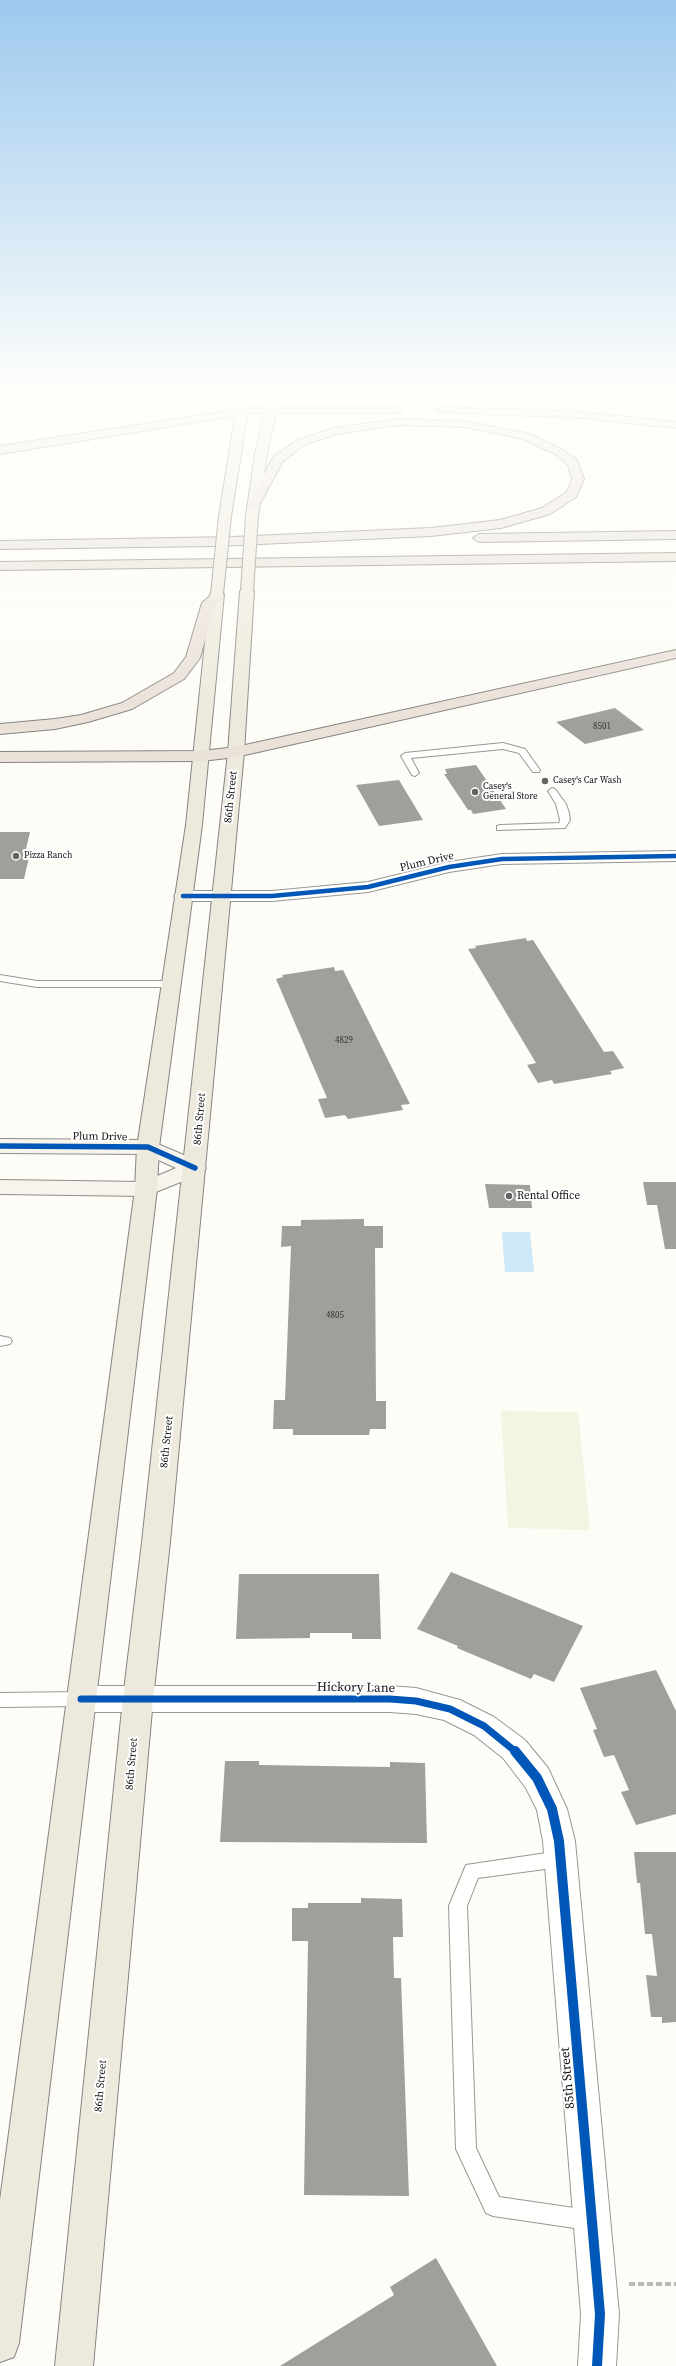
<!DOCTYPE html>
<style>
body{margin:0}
canvas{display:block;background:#fdfcf7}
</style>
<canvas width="676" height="2366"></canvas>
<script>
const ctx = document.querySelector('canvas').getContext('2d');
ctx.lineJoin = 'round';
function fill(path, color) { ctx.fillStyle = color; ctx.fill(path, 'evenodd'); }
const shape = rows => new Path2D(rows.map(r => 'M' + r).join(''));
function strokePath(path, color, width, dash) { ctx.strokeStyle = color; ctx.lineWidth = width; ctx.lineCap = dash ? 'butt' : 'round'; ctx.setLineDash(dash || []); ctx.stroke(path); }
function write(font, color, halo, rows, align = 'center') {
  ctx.font = font + ' "Source Serif 4",serif'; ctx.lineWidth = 4; ctx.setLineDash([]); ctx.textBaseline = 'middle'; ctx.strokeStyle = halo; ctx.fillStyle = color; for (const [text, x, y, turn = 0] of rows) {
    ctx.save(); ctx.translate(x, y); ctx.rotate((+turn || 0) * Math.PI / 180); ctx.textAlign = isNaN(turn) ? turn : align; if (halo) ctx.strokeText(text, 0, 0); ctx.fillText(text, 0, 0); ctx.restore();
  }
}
fill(shape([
 [501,1411,578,1412,590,1530,508,1528]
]), '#f0f6e1');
fill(shape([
 [502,1232,530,1232,534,1272,505,1272]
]), '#cde8f7');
fill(shape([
 [615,708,644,730,585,744,556,722],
 [476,765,506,809,473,814,471,810,468,810,444,774,447,774,445,769],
 [399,780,423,820,379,826,356,785],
 [0,832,30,832,26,849,31,849,24,879,0,879],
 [526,938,527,941,533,940,604,1052,613,1051,624,1068,610,1071,612,1074,554,1084,552,1080,538,1083,527,1065,536,1063,468,949,476,948,475,946],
 [334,967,335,971,343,970,410,1104,401,1105,403,1110,348,1119,345,1115,325,1118,318,1099,327,1098,276,979,283,977,282,975],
 [643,1182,676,1182,676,1249,665,1249,657,1205,647,1205],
 [485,1184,530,1185,532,1208,489,1208],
 [364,1219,364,1226,383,1226,383,1248,375,1248,376,1401,386,1401,386,1429,370,1429,369,1435,293,1435,293,1429,273,1429,274,1400,285,1400,291,1246,281,1247,282,1226,301,1226,301,1220],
 [451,1572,583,1626,554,1682,534,1674,531,1679,457,1648,458,1646,417,1629],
 [239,1574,379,1574,381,1639,352,1639,352,1633,310,1633,310,1638,236,1639],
 [656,1670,676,1711,676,1814,636,1825,621,1792,629,1790,614,1755,604,1757,593,1730,597,1729,580,1688],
 [225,1761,259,1761,259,1765,390,1767,390,1762,425,1763,427,1843,220,1842],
 [634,1852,676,1852,676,2022,662,2023,662,2017,651,2017,646,1975,657,1976,652,1934,645,1934,640,1883,637,1883],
 [361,1898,402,1899,403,1937,393,1937,394,1978,401,1978,409,2196,304,2195,308,1941,292,1941,292,1908,308,1908,308,1903,361,1903],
 [436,2258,497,2366,280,2366,394,2295,390,2287]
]), '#a19f9c');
const lane = shape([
 [503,743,525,749,540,770,539,772,533,772,519,753,503,749,411,758,419,773,415,776,412,775,401,756,405,753,503,743],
 [552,788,555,789,566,804,569,813,570,820,565,828,497,830,497,826,500,825,559,823,560,820,556,804,548,791,552,788],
 [0,975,37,981,171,981,176,984,171,987,37,987,0,981,0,975],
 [0,1336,10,1338,12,1341,10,1344,0,1346,0,1336],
 [81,1692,87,1694,89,1699,87,1704,81,1706,0,1707,0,1693,81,1692],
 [560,1851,566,1853,569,1859,566,1865,560,1867,478,1878,467,1906,476,2148,499,2197,588,2210,595,2213,598,2220,595,2227,588,2230,493,2216,486,2213,456,2149,449,1906,466,1865,560,1851]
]);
const street = shape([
 [663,393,676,393,676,398,664,395,663,393],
 [676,851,676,861,502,864,449,872,368,892,272,901,183,901,177,900,174,896,177,892,183,891,272,891,368,882,449,862,502,854,676,851],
 [81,1686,390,1686,416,1688,460,1700,494,1717,525,1740,548,1768,567,1809,575,1841,619,2314,616,2366,578,2366,581,2314,543,1841,537,1810,526,1788,503,1758,474,1735,444,1720,416,1714,390,1712,81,1712,71,1708,66,1699,71,1690,81,1686]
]);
const secondary = shape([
 [239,393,249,393,246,413,238,413,236,411,239,393],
 [269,393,279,393,277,409,271,412,265,409,269,393],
 [0,1139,148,1140,203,1163,206,1168,203,1173,146,1196,0,1194,0,1180,143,1182,176,1168,145,1154,0,1153,0,1139]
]);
const primary = shape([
 [271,406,277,409,267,454,258,516,252,520,246,516,255,454,265,409,271,406],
 [242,408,248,411,231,516,225,520,219,516,236,411,242,408],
 [247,587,254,591,244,752,170,1542,153,1699,93,2366,55,2366,123,1699,142,1542,228,752,240,591,247,587],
 [217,590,224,594,202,825,159,1147,157,1189,19,2343,14,2357,0,2362,0,2200,135,1189,137,1147,186,825,210,594,217,590]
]);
const highway = shape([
 [254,407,396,407,402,410,396,413,254,413,0,454,0,446,254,407],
 [442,407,582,412,676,422,676,428,582,418,438,412,436,410,442,407],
 [398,419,465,421,530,434,563,450,577,460,584,479,576,497,550,514,501,528,431,536,217,546,0,549,0,541,232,537,431,528,500,520,542,508,567,492,572,479,568,465,555,454,523,439,465,427,398,425,336,434,304,445,283,461,257,509,253,510,247,506,274,456,296,441,334,428,398,419],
 [676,531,676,539,479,542,473,538,479,534,676,531],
 [676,553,676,561,0,570,0,562,676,553],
 [216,594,223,598,215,605,200,658,184,679,132,709,88,722,55,729,0,734,0,724,55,719,81,715,122,703,174,673,186,657,202,603,211,595,216,594],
 [676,650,676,658,236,757,202,761,0,762,0,752,202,751,236,747,676,650]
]);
strokePath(lane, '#979795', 2);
strokePath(street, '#979795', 2);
strokePath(secondary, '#8e8d8b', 2);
strokePath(primary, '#858482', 2);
strokePath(highway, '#858482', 2);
strokePath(shape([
 [629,2284,676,2284]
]), '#b9b9b8', 4, [6, 3]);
fill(lane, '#fffffe');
fill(street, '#fffffe');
fill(secondary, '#f6f4eb');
fill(primary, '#ede9dc');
fill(highway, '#eae1d8');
const primaryBridge = shape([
 [247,591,252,516],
 [217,594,225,516]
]);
strokePath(primaryBridge, '#858482', 14, []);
strokePath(primaryBridge, '#ede9dc', 12);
strokePath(shape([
 [183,896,272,896,368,887,449,867,502,859,676,856]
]), '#0057b8', 4.5);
strokePath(shape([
 [0,1146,148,1147,195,1168]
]), '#0057b8', 5.5);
strokePath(shape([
 [81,1699,390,1699,416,1701,450,1709,484,1726,516,1752]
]), '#0057b8', 7);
strokePath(shape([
 [515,1751,537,1778,552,1809,559,1841,600,2314,597,2366]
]), '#0057b8', 10);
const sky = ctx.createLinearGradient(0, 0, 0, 724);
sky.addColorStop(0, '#9dc9ee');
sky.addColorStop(0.54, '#fefefb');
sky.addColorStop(1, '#fefefb00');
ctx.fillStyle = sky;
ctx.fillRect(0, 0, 676, 724);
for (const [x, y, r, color] of [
 [545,781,4,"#646362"],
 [475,792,4,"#646362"],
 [16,856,4,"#646362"],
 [509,1196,4,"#646362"]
]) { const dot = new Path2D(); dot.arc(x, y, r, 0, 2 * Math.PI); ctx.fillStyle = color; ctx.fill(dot); strokePath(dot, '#fff', 1.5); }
write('9px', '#353434', null, [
 ["8501",602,727],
 ["4829",344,1041],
 ["4805",335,1316]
]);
write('9px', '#111', '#fff', [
 ["Casey's Car Wash",553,781],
 ["Casey's",483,787],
 ["General Store",483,797],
 ["Pizza Ranch",24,856]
], 'left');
write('11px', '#111', '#fff', [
 ["86th Street",231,797,-84],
 ["Plum Drive",427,862,-13],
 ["86th Street",200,1119,-85],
 ["Plum Drive",100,1137,1],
 ["86th Street",167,1442,-84],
 ["86th Street",132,1764,-85],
 ["86th Street",101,2086,-85]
]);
write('11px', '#111', '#fff', [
 ["Rental Office",517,1196]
], 'left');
write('13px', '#111', '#fff', [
 ["Hickory Lane",356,1688,1],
 ["85th Street",568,2078,-95]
]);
</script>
